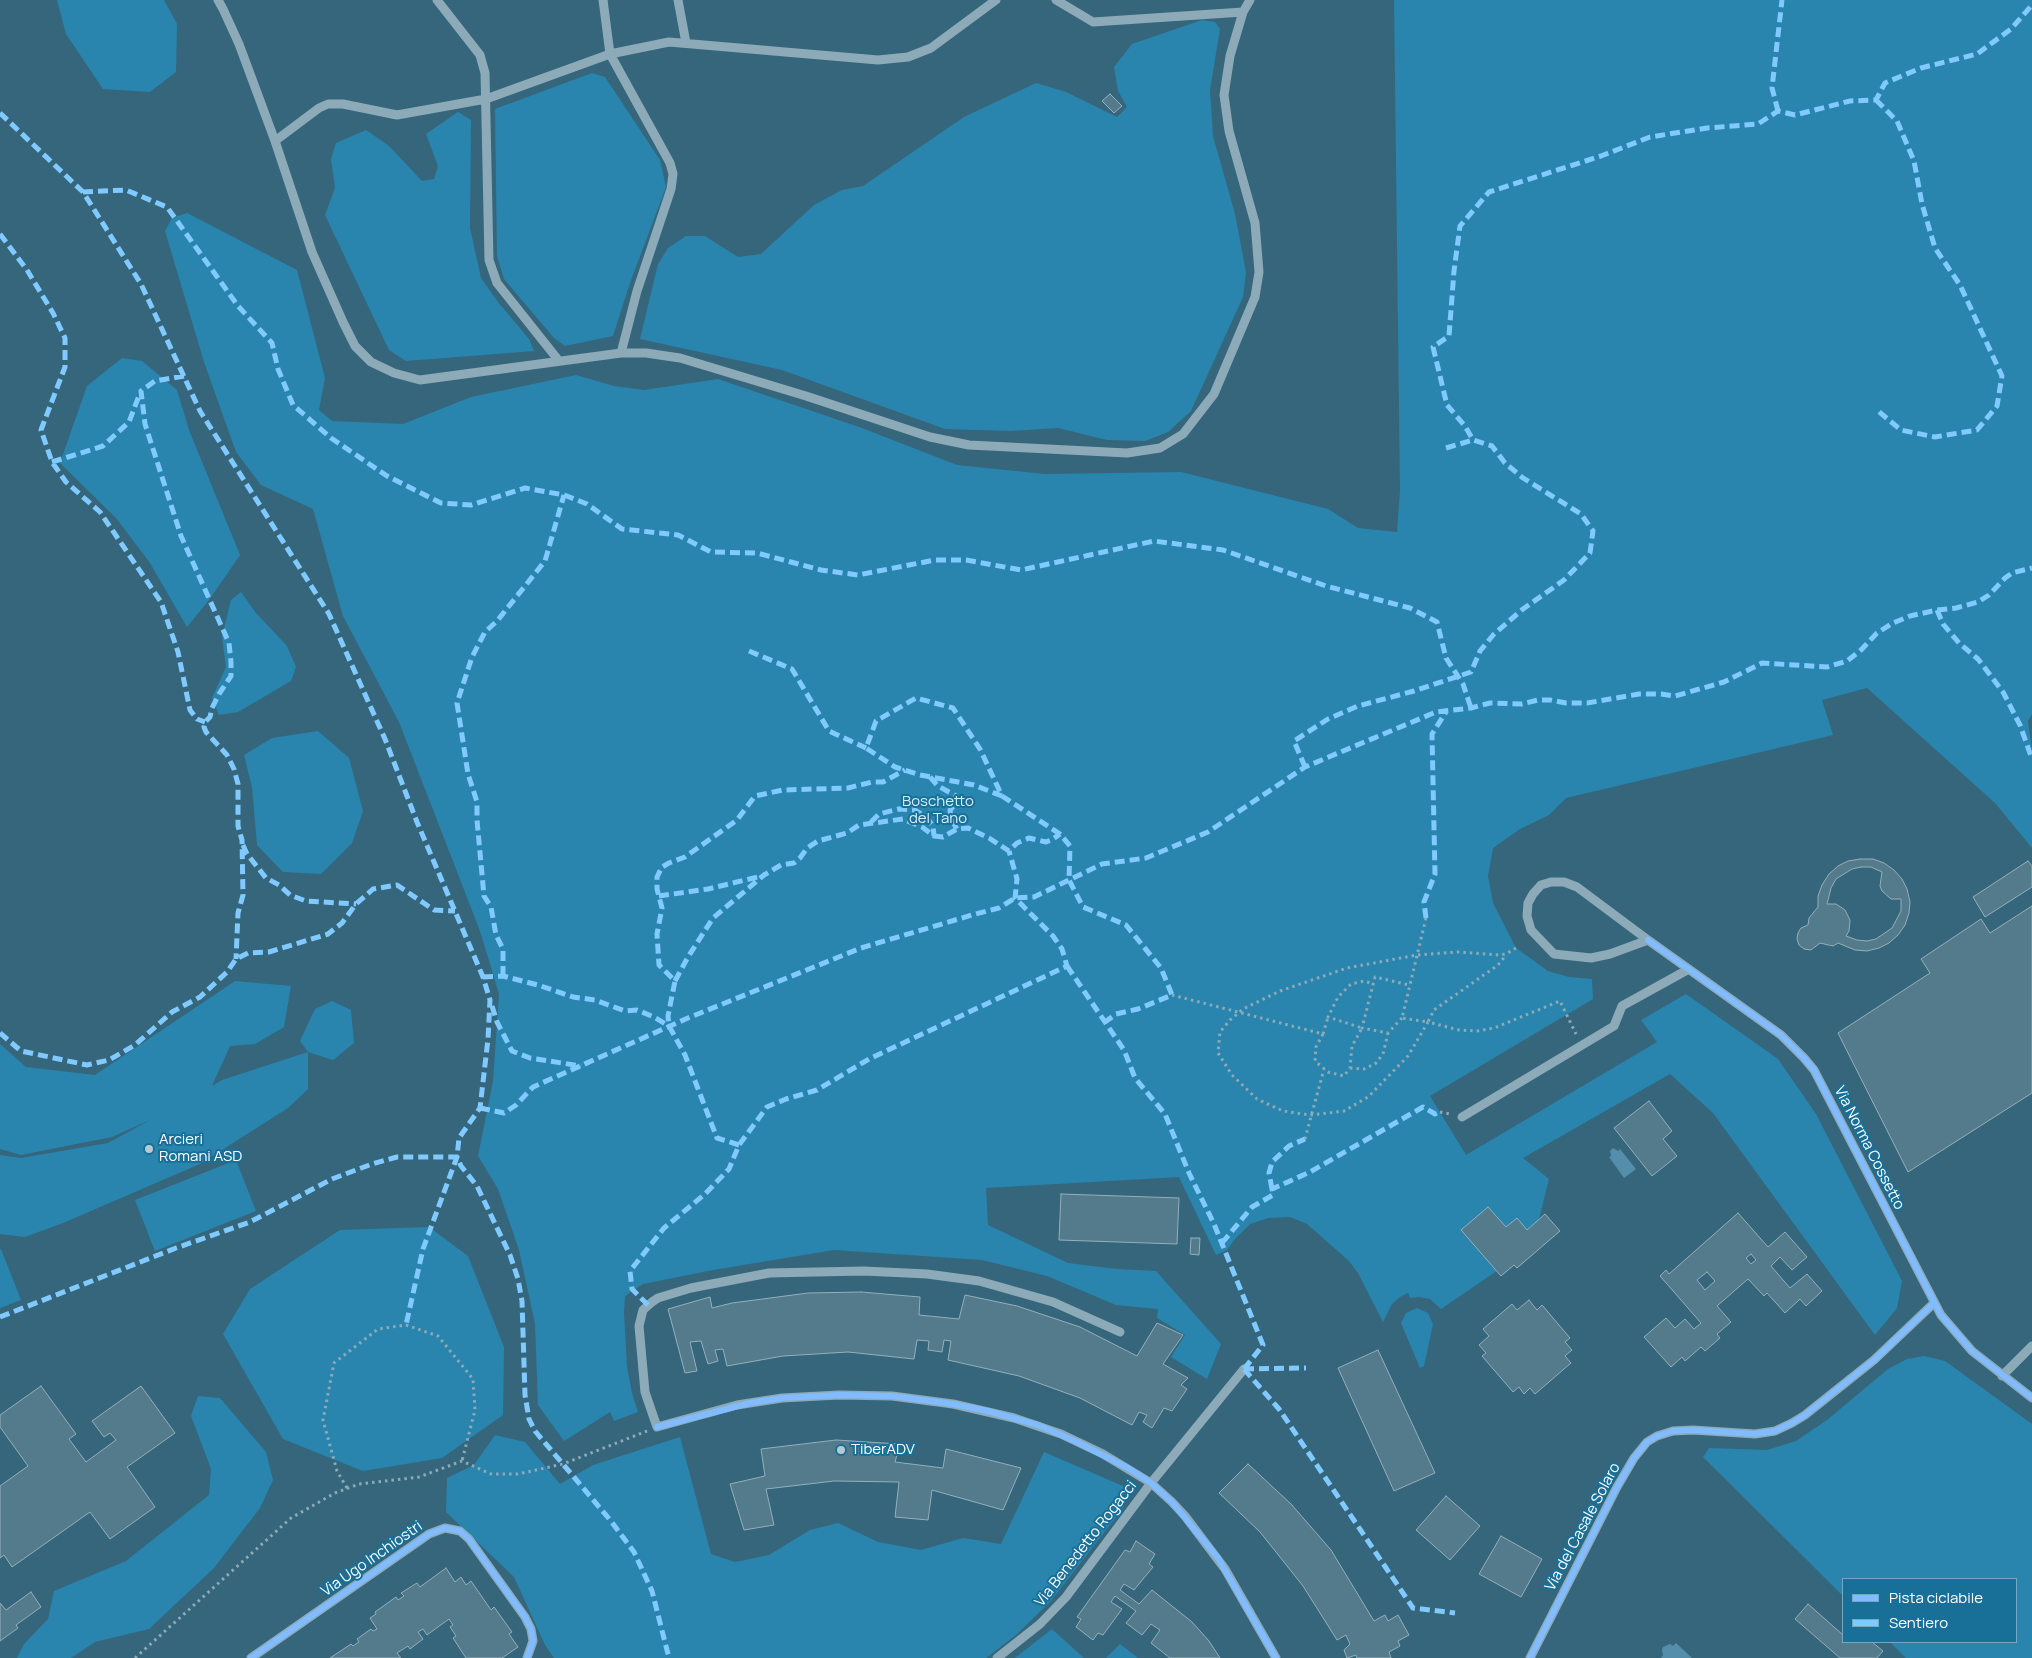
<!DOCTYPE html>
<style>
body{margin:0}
#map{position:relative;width:2032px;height:1658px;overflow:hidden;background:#35667c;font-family:Manrope,sans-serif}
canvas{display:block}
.legend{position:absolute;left:1842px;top:1578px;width:175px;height:65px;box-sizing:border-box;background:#187099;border:1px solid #74a9c2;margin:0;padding:6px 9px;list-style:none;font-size:15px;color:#fff}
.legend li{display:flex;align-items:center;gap:10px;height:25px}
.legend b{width:25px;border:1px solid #74a9c2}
</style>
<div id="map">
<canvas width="2032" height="1658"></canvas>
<ul class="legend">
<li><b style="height:6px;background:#80bcff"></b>Pista ciclabile</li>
<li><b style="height:6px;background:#80caff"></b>Sentiero</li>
</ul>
</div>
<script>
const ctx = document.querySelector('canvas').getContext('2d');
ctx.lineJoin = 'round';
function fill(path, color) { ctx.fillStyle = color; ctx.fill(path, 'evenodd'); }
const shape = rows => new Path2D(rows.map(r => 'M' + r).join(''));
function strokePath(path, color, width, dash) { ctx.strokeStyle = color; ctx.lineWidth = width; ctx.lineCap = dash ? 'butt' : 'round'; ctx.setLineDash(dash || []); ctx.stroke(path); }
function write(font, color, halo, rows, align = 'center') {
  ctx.font = font + ' Manrope,sans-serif'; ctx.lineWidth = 4; ctx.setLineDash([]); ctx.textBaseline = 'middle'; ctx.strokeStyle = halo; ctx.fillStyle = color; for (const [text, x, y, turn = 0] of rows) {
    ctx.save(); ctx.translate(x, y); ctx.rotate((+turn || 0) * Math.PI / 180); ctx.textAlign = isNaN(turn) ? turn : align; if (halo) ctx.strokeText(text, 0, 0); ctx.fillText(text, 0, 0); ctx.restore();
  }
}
fill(shape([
 [57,0,164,0,177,24,176,72,150,92,103,89,66,34],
 [1394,0,2032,0,2032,714,2028,721,2032,749,2032,848,1995,803,1867,688,1822,700,1833,735,1566,798,1549,815,1520,829,1493,848,1488,876,1493,903,1516,948,1548,971,1569,977,1592,979,1593,999,1430,1096,1466,1155,1657,1042,1641,1020,1686,994,1778,1059,1816,1114,1902,1281,1897,1308,1875,1335,1713,1113,1670,1074,1523,1158,1549,1179,1532,1247,1441,1309,1430,1299,1419,1297,1410,1298,1408,1293,1400,1297,1392,1304,1383,1322,1358,1273,1349,1261,1307,1224,1290,1217,1268,1218,1250,1224,1235,1239,1227,1250,1216,1255,1179,1177,986,1188,988,1225,1068,1263,1117,1269,1156,1271,1221,1344,1207,1379,1171,1357,1185,1335,1157,1318,1158,1309,1116,1305,1047,1276,982,1260,834,1250,713,1270,643,1284,625,1296,624,1313,627,1367,632,1393,638,1412,614,1421,610,1412,564,1441,538,1405,535,1324,519,1250,498,1189,478,1156,493,1081,499,994,480,931,399,722,343,616,313,509,261,485,236,452,204,362,165,231,172,218,187,213,297,270,325,378,319,410,332,421,403,424,471,397,576,375,614,386,644,390,718,379,862,428,957,465,1045,474,1181,472,1328,509,1358,528,1397,532,1400,491],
 [1202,20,1215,22,1220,29,1210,90,1213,136,1235,214,1246,272,1243,297,1191,411,1168,432,1145,441,1107,440,1058,428,1010,431,945,429,782,370,640,339,658,264,668,248,686,236,705,236,738,257,761,254,814,205,842,190,863,186,964,117,1036,83,1066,92,1117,117,1127,107,1118,91,1114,67,1132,44],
 [592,73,605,77,660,160,666,187,630,283,613,336,565,346,554,338,504,279,497,256,495,109],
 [458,112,471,120,470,228,481,278,498,302,529,339,534,351,406,361,389,350,325,215,335,188,331,159,336,143,366,130,389,146,422,181,434,179,438,166,426,134],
 [122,358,142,361,177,390,189,430,240,555,209,600,187,627,150,563,116,518,60,463,87,386],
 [241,592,256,613,287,646,296,667,291,681,238,712,219,715,212,698,226,667,222,637,231,600],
 [318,731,349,758,363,811,352,843,321,874,283,872,257,845,252,787,244,755,272,738],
 [235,981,291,986,284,1027,255,1044,230,1046,212,1086,222,1080,308,1052,300,1041,315,1009,332,1001,351,1010,354,1043,333,1060,308,1052,308,1089,288,1108,200,1164,63,1223,25,1237,0,1234,0,1155,21,1158,108,1143,150,1120,112,1137,21,1155,0,1149,0,1044,26,1067,95,1075],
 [236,1160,256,1211,155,1251,135,1200],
 [429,1227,468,1256,504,1347,503,1415,442,1458,363,1471,283,1439,223,1334,250,1289,340,1230],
 [1,1249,21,1300,0,1308,0,1250],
 [1417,1308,1428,1313,1433,1324,1424,1366,1420,1368,1401,1323,1406,1313],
 [1924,1356,1945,1361,2032,1424,2032,1658,1906,1658,1890,1642,2016,1642,2016,1579,1843,1579,1843,1596,1703,1457,1709,1448,1767,1450,1796,1441,1827,1420,1888,1369,1907,1359],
 [198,1396,220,1398,266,1452,273,1480,260,1508,214,1568,149,1629,95,1642,71,1658,17,1658,24,1644,48,1619,54,1591,126,1561,209,1495,211,1469,191,1416],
 [495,1435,525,1442,560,1484,593,1465,680,1437,711,1554,735,1562,769,1555,810,1530,838,1523,878,1542,921,1550,963,1538,1001,1544,1044,1452,1123,1486,1124,1507,1050,1602,1016,1635,986,1658,554,1658,545,1645,514,1577,446,1512,447,1478,474,1465],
 [1052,1629,1084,1658,1015,1658],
 [1120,1644,1138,1658,1106,1658]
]), '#2985ae');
fill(shape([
 [1613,1148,1618,1151,1620,1149,1636,1169,1624,1178,1609,1157,1611,1156,1610,1151],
 [1676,1643,1692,1658,1661,1658,1663,1655,1662,1650,1663,1647,1670,1644,1673,1646]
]), '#558eaa');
const building = shape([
 [1110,94,1122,106,1114,113,1102,101,1110,94],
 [1860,859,1873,859,1884,863,1894,870,1902,879,1907,889,1910,902,1909,913,1905,925,1898,935,1889,943,1879,948,1867,951,1855,950,1838,943,1833,946,1820,943,1811,950,1804,949,1799,945,1797,939,1798,933,1801,928,1808,925,1809,918,1818,907,1818,896,1822,885,1829,874,1838,866,1848,861,1860,859],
 [1861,867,1871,867,1882,872,1880,886,1882,891,1891,899,1901,899,1901,911,1892,928,1876,939,1867,941,1857,940,1846,936,1849,931,1850,920,1845,910,1836,904,1827,904,1831,888,1836,879,1852,869,1861,867],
 [2028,861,2032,866,2032,887,1985,917,1973,897,2028,861],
 [2032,906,2032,1093,1908,1172,1838,1033,1930,973,1921,959,1981,919,1990,933,2032,906],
 [1649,1101,1672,1131,1663,1139,1677,1156,1652,1176,1614,1128,1649,1101],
 [1061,1194,1179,1198,1177,1244,1059,1240,1061,1194],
 [1488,1207,1506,1227,1517,1218,1527,1230,1545,1214,1560,1231,1517,1268,1514,1265,1501,1276,1461,1230,1488,1207],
 [1738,1213,1768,1247,1785,1232,1807,1257,1792,1270,1780,1257,1771,1266,1790,1288,1807,1274,1822,1291,1806,1306,1800,1299,1785,1313,1767,1293,1764,1296,1748,1279,1717,1306,1731,1322,1717,1334,1720,1338,1705,1351,1701,1347,1685,1361,1682,1357,1671,1367,1644,1337,1666,1318,1675,1328,1685,1319,1694,1329,1701,1323,1660,1276,1666,1270,1669,1274,1738,1213],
 [1751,1254,1756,1260,1751,1264,1746,1258,1751,1254],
 [1707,1272,1715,1281,1705,1290,1697,1280,1707,1272],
 [1191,1238,1200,1238,1199,1255,1190,1254,1191,1238],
 [861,1292,920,1297,919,1315,959,1319,965,1295,1017,1306,1080,1327,1137,1356,1157,1323,1183,1335,1163,1364,1188,1378,1181,1385,1187,1389,1172,1411,1164,1408,1152,1428,1143,1422,1147,1415,1139,1412,1132,1425,1080,1398,1019,1376,948,1360,951,1341,944,1340,942,1352,928,1350,929,1341,917,1340,914,1359,848,1352,783,1356,727,1366,723,1349,715,1350,718,1361,708,1364,701,1341,690,1342,697,1371,685,1373,668,1309,710,1297,712,1308,732,1303,808,1293,861,1292],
 [1529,1300,1537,1310,1542,1305,1570,1338,1565,1342,1572,1350,1565,1356,1571,1363,1535,1394,1530,1388,1524,1394,1519,1387,1513,1392,1482,1356,1486,1353,1479,1345,1489,1336,1483,1329,1512,1304,1517,1310,1529,1300],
 [1378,1350,1435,1473,1394,1491,1338,1368,1378,1350],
 [41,1386,76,1434,69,1439,86,1462,116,1440,110,1433,104,1437,92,1421,141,1386,175,1433,127,1467,155,1507,110,1539,90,1512,12,1567,4,1555,0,1558,0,1486,28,1466,0,1427,0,1415,41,1386],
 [836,1440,900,1444,895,1462,943,1468,946,1449,1021,1468,1003,1510,932,1490,928,1520,895,1517,899,1482,834,1481,766,1489,774,1525,744,1530,730,1484,765,1476,761,1449,836,1440],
 [1248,1464,1291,1504,1331,1550,1374,1621,1385,1615,1388,1621,1398,1615,1409,1635,1398,1641,1400,1646,1389,1652,1391,1658,1357,1658,1356,1655,1347,1658,1344,1650,1350,1644,1346,1635,1337,1640,1303,1586,1260,1532,1219,1493,1248,1464],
 [1446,1496,1480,1526,1450,1560,1416,1530,1446,1496],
 [1501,1536,1542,1559,1521,1597,1479,1574,1501,1536],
 [1136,1541,1155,1554,1149,1564,1153,1567,1134,1590,1124,1584,1120,1590,1139,1604,1152,1590,1192,1622,1209,1641,1220,1658,1170,1658,1151,1643,1160,1630,1151,1624,1142,1635,1126,1623,1136,1611,1115,1596,1111,1602,1122,1609,1103,1635,1098,1633,1093,1640,1076,1627,1081,1619,1077,1617,1125,1550,1130,1552,1136,1541],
 [446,1568,455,1582,461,1577,466,1585,471,1581,491,1610,494,1607,512,1632,509,1634,518,1647,502,1658,466,1658,453,1638,456,1636,450,1627,453,1625,449,1619,427,1635,423,1629,418,1632,423,1639,410,1649,408,1646,397,1653,401,1658,330,1658,351,1644,353,1646,359,1642,357,1639,371,1629,373,1631,377,1629,370,1618,376,1614,375,1612,396,1597,398,1600,404,1596,401,1593,417,1583,420,1587,446,1568],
 [31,1592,41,1607,16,1625,18,1628,0,1641,0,1603,6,1610,31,1592],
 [1808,1604,1843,1635,1843,1642,1872,1642,1883,1651,1877,1658,1840,1658,1795,1619,1808,1604]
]);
fill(building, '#547b8c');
strokePath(building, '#94afbb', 1);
strokePath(shape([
 [1426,918,1402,1018,1428,1022,1434,1010,1498,965,1506,955],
 [1516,948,1506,954,1499,955,1458,952,1417,955,1347,968,1280,991,1243,1009,1230,1020,1220,1032,1218,1053,1232,1075,1257,1099,1283,1111,1310,1115,1344,1111,1368,1097,1408,1056,1428,1022,1459,1030,1477,1031,1494,1028,1560,1001,1576,1034],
 [1172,995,1323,1034,1328,1017],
 [1402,1018,1388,1033,1362,1028,1375,977,1409,985],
 [1323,1034,1316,1047,1315,1061,1328,1072,1344,1076,1350,1068,1352,1046,1362,1028,1328,1017,1338,997,1351,984,1364,981,1373,984],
 [1350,1068,1364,1069,1375,1064,1383,1054,1388,1033],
 [1440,1112,1450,1114],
 [1305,1139,1324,1069],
 [347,1488,337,1471,323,1420,334,1363,378,1329,406,1325,438,1336,473,1379,475,1410,462,1461],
 [135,1658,291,1518,335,1493,359,1484,419,1477,462,1461,491,1474,518,1474,563,1464,647,1431]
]), '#8daab8', 3, [2.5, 4]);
strokePath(shape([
 [218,0,223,9,239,44,275,141,312,252,343,322,355,346,371,362,394,373,420,380,621,353,646,353,680,358,806,396,930,437,969,445,1127,453,1160,448,1183,434,1214,394,1255,297,1259,272,1255,223,1229,131,1224,95,1230,56,1243,12,1250,0],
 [437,0,480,55,485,73,489,260,497,283,559,361],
 [603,0,610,54,670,163,673,174,671,189,637,291,621,353],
 [678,0,686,43],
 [1056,0,1093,22,1243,12],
 [275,141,319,108,328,104,343,104,397,115,486,99,610,54,669,42,878,60,908,57,931,48,996,0],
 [1551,882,1564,882,1577,887,1648,940,1610,954,1591,958,1554,954,1531,930,1527,916,1528,903,1533,894,1541,885,1551,882],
 [1648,940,1781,1035,1804,1058,1814,1070,1941,1315,1972,1351,2032,1398],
 [1462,1117,1614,1026,1622,1006,1689,969],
 [1120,1332,1053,1302,979,1281,927,1274,864,1271,769,1273,691,1288,658,1298,652,1302,643,1310,639,1326,645,1392,657,1427,737,1405,782,1398,839,1395,892,1396,953,1404,1014,1418,1061,1434,1103,1454,1151,1483,1172,1502,1185,1516,1225,1569,1276,1658],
 [2002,1376,2032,1346],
 [251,1658,429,1534,445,1528,460,1531,469,1539,525,1617,531,1629,533,1641,527,1658],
 [997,1658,1040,1624,1066,1597,1151,1483,1244,1369],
 [1530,1658,1617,1487,1634,1458,1647,1442,1657,1436,1673,1431,1693,1430,1755,1434,1775,1431,1792,1423,1805,1415,1874,1360,1934,1303]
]), '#8daab8', 9);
strokePath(shape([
 [1876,100,1897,121,1914,161,1922,204,1935,248,1960,285,2002,376,1997,406,1977,430,1935,437,1901,430,1878,411],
 [1778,111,1772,88,1782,0],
 [0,113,83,192,141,284,200,411,329,614,385,739,417,822,483,977,490,1000,488,1039,480,1108,459,1138,457,1157,423,1249,406,1325],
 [83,192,126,190,167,207,238,306,272,343,278,369,293,405,331,438,387,476,441,503,471,505,525,488,564,495,587,504,622,529,678,535,711,552,757,553,821,570,858,575,935,560,966,560,1021,570,1154,541,1223,550,1326,586,1410,608,1437,622,1446,658,1463,684,1471,708],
 [0,234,27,270,53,313,65,338,65,367,41,430,52,462,66,482,100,512,161,602,178,652,190,710,197,719,205,722],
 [184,376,155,381,141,391,145,424,181,536,229,643,231,662,231,676,219,694,212,708,210,717,205,722,204,727,206,732,227,755,234,769,238,784,238,826,242,840,243,895,238,913,236,959],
 [1446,448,1473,440],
 [52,462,103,446,129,422,140,393],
 [1937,610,1943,624,1959,643,1978,659,2003,692,2020,725,2032,759],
 [749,651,792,669,829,731,866,748],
 [1305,767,1294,741,1328,719,1358,706,1414,691,1471,672,1480,651,1494,634,1523,609,1564,580,1590,553,1593,531,1581,514,1523,478,1505,463,1492,446,1473,440,1465,426,1447,405,1433,347,1449,336,1454,271,1460,226,1489,192,1601,156,1650,137,1707,128,1758,124,1778,111,1795,115,1850,101,1876,100,1885,83,1921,68,1977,54,2011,29,2032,5],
 [930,777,938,786,956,796,957,803,950,810,951,819,957,829],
 [1002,796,974,785,920,775,895,767,866,748,876,721,916,698,953,708,980,749,1002,796,1060,834,1070,846,1069,880,1083,907,1126,925,1161,968,1172,995,1138,1009,1116,1014,1105,1022],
 [871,822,879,814,899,809,915,810,926,817,933,826,934,836],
 [243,845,247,854,266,878,279,885,290,895,306,901,356,904],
 [659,896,708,889,762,876],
 [1426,918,1424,902,1435,874,1432,734,1446,712],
 [1067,966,1124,1050,1135,1078,1165,1114,1189,1173,1214,1224,1263,1345,1244,1369],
 [503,976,503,949,496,935,491,907,484,896,477,820,477,802,468,774,457,703,472,657,485,632,497,621,545,561,564,495],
 [483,977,503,976,538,985,573,997,595,1000,625,1011,637,1010,654,1017,669,1026],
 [675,981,688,957,713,918,764,875,781,865,794,863,800,858,807,848,818,841,847,833,859,825,903,819,922,827,934,836,943,837,957,829,968,828,989,838,1009,851,1017,843,1029,838,1046,842,1053,839,1060,834],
 [492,1006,497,1022,512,1051,530,1058,581,1066],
 [0,1033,21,1051,87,1065,109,1060,135,1045,172,1012,200,997,227,972,236,959,248,953,269,952,328,934,342,923,356,904,373,889,397,885,434,910,455,911],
 [480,1108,504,1113,516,1105,533,1087,688,1018,861,948,972,915,999,908,1015,898,1034,897,1102,864,1146,858,1208,832,1305,767,1436,712,1471,708,1490,703,1522,704,1538,700,1550,700,1566,703,1587,703,1639,694,1661,694,1675,696,1724,682,1762,663,1827,667,1847,661,1861,650,1877,633,1893,623,1910,616,1937,610,1956,608,1978,602,1989,595,2005,578,2012,573,2032,568],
 [739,1145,717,1138,685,1055,669,1026,668,1016,675,981,659,965,657,934,662,908,657,889,657,877,662,867,669,863,685,857,737,820,755,796,783,790,848,788,872,782,883,782,905,770],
 [1272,1189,1269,1173,1272,1162,1289,1146,1305,1139],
 [1222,1243,1252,1207,1273,1195,1272,1189,1310,1172,1423,1107,1435,1114,1440,1112],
 [648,1305,632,1289,630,1271,664,1228,705,1194,729,1169,739,1145,767,1107,786,1099,817,1090,869,1059,1067,966,1062,949,1053,936,1015,898,1017,879,1009,851],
 [0,1317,176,1248,250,1222,332,1179,372,1164,397,1157,457,1157,461,1166,477,1186,510,1255,518,1279,522,1301,525,1395,529,1419,535,1431,611,1521,634,1552,652,1591,669,1658],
 [1244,1369,1279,1409,1413,1608,1455,1613],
 [1244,1369,1306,1368]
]), '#80caff', 5, [10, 5]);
strokePath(shape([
 [1648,940,1781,1035,1804,1058,1814,1070,1941,1315,1972,1351,2032,1398],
 [657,1427,750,1403,782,1398,839,1395,892,1396,953,1404,988,1411,1038,1425,1075,1441,1128,1468,1151,1483,1172,1502,1218,1558,1276,1658],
 [251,1658,429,1534,445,1528,460,1531,469,1539,525,1617,531,1629,533,1641,527,1658],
 [1530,1658,1617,1487,1634,1458,1647,1442,1657,1436,1673,1431,1693,1430,1755,1434,1775,1431,1792,1423,1805,1415,1874,1360,1934,1303]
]), '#80bcff', 6);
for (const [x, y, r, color] of [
 [149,1149,5,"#b8c9d1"],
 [841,1450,5,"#b8c9d1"]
]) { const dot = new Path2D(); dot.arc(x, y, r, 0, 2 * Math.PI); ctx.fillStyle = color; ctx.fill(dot); strokePath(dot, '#187099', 2); }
write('15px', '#d4f0fc', '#187099', [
 ["Boschetto",938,802],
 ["del Tano",938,819]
]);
write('15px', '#fff', '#187099', [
 ["Arcieri",159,1140],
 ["Romani ASD",159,1157],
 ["TiberADV",851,1450]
], 'left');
write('15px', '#fff', '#187099', [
 ["Via Norma Cossetto",1869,1148,63],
 ["Via del Casale Solaro",1583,1527,-62],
 ["Via Benedetto Rogacci",1086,1544,-52],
 ["Via Ugo Inchiostri",372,1559,-35]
]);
</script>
